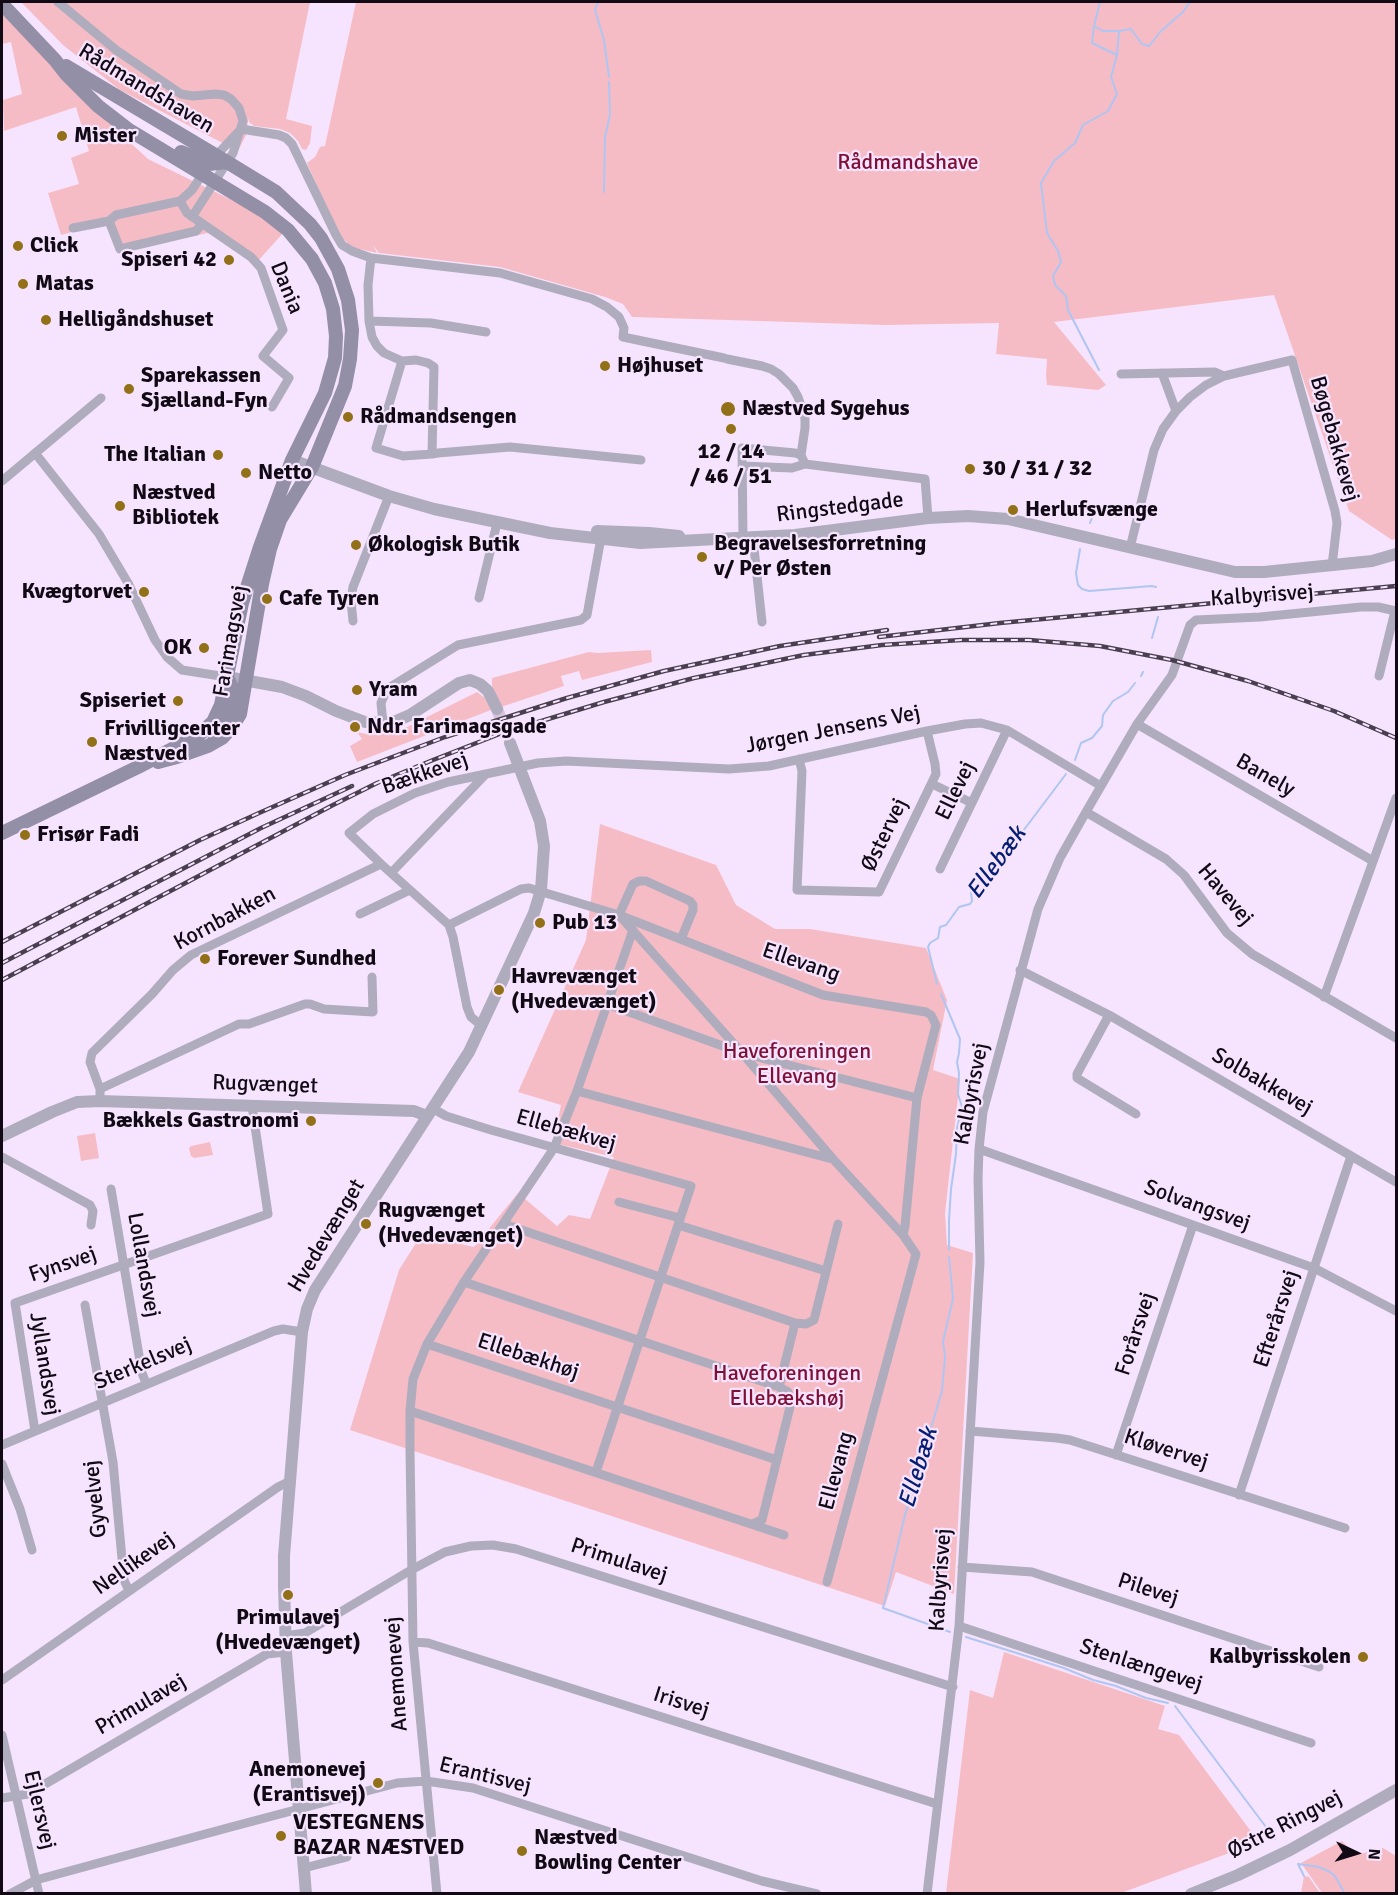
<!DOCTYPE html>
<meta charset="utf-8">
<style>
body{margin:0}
#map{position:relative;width:1398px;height:1895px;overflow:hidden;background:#f6e4fe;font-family:Signika,sans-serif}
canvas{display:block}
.frame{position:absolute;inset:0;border:3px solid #110914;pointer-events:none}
.north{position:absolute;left:1326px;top:1823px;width:60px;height:60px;-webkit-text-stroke:4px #f6e4fe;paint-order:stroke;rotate:94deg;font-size:16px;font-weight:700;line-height:24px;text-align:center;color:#110914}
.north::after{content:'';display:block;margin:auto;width:21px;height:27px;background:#110914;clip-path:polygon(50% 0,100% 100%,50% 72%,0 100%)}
</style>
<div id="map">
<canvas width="1398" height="1895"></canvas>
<div class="frame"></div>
<div class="north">N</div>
</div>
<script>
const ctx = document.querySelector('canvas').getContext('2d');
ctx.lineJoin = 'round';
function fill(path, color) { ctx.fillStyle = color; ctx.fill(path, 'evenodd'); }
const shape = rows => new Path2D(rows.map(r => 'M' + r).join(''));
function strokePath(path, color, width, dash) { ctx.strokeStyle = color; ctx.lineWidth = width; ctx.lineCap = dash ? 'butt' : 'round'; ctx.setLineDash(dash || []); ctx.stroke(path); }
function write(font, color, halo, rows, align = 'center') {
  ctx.font = font + ' Signika,sans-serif'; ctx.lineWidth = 4.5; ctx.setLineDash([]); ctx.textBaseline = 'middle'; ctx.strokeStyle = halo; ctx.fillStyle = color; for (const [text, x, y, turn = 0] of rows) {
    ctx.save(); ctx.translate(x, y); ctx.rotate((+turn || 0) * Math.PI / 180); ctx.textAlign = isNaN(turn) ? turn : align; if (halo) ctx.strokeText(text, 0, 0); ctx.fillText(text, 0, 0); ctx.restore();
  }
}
fill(shape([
 [21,2,310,2,286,119,312,126,310,143,306,150,302,149,298,141,290,133,280,129,254,126,249,122,248,118,247,133,238,151,120,90,63,45],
 [356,2,1396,2,1396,538,1392,540,1349,511,1274,295,1054,322,1106,385,1098,390,1047,385,1046,376,1047,359,996,354,999,323,885,325,632,317,623,304,605,297,500,267,379,253,373,245,377,253,351,247,338,233,307,163,315,157,320,147,325,146],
 [2,14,98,113,148,159,254,211,284,232,257,262,213,232,121,251,111,221,61,235,48,193,79,184,71,158,89,151,76,107,4,131,3,100,22,94,11,42,2,44],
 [651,650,652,662,582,680,579,671,561,676,564,686,501,707,492,685,492,678,589,652,598,653],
 [477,692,485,698,491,710,357,762,350,746,362,739,357,732,372,735,401,730],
 [600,824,716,865,736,905,775,929,810,929,926,948,947,1000,933,1070,960,1079,945,1213,947,1245,973,1253,954,1594,896,1572,885,1606,350,1430,399,1270,421,1235,474,1247,518,1193,557,1226,569,1215,590,1219,614,1157,553,1143,561,1105,518,1092,586,940],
 [95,1133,99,1158,81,1161,77,1136],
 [210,1142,213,1155,194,1158,191,1156,189,1148,191,1146],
 [1004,1652,1165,1706,1158,1729,1179,1735,1259,1842,1121,1893,946,1893,970,1690,993,1698],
 [1342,1841,1356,1855,1383,1848,1396,1856,1396,1893,1322,1893,1301,1863],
 [1304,1876,1309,1877,1320,1893,1301,1893]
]), '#f6bcc5');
strokePath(shape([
 [598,2,595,10,604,40,609,77],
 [1094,26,1092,43,1117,55],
 [1119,31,1131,29,1142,44,1149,46,1161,31,1183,12,1190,2],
 [604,192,605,137,610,115,609,82],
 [1099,370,1068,310,1066,296,1055,285,1053,276,1061,262,1058,251,1047,233,1041,183,1054,161,1075,143,1083,125,1108,111,1117,94,1111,77,1117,55,1119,31,1103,31,1094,26,1100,2],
 [1090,523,1097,505],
 [1080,549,1076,573,1078,585,1082,589,1089,591,1152,586,1156,587],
 [1152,638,1158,617],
 [1141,676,1143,672],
 [1075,760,1081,743,1092,738,1102,726,1103,715,1113,701,1128,692,1135,683],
 [937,984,928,947,930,943,938,938,940,927,946,925,959,907,970,904,972,901,971,892,1011,847,1066,774],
 [941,994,960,1039,959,1053,957,1062,959,1073,958,1094,962,1107,957,1128,956,1154,951,1189,949,1220,949,1250],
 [949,1257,953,1299,943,1341,945,1357,942,1391,905,1515,883,1608,950,1632],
 [966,1637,1064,1668,1093,1680,1116,1686,1146,1698,1168,1703],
 [1175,1706,1275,1839],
 [1298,1864,1319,1867,1330,1872,1335,1876,1345,1894],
 [1298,1864,1304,1876]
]), '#afc5f2', 2);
strokePath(shape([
 [497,709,510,743]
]), '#d4c3db', 12, [12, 6]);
strokePath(shape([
 [58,2,116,50,181,94,193,96,215,94,224,95,231,99,239,108,243,121,233,153,192,217],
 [241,129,279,135,286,138,292,144,336,235,342,245,352,251,371,258,500,273,592,299,607,307,619,317,624,328,623,337,724,358],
 [213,159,240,130],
 [180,201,187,213,251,257,261,268,283,330,263,356,289,378,272,407],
 [109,221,116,215,180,201,192,190,205,170],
 [109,221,120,249,196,231,202,224],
 [73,228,109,221],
 [371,258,368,285,369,321,431,323,486,332],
 [369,321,372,337,377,346,384,353,402,361],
 [727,359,762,366,771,369,779,374,793,388,798,397,805,418,805,428,801,455,805,464,925,479,928,518],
 [1162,373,1176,411],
 [1121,374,1215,372,1224,376],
 [35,453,99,534,128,583,155,640,167,657,182,670,227,677],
 [432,454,434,367,428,363,416,360,402,361,376,448,403,456,432,454,438,453,510,447,641,460],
 [742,466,792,468,805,464],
 [2,481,101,398],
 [743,539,742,448,795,453,801,455],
 [753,539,762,622],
 [1130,548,1154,450,1163,429,1176,411,1190,397,1206,385,1224,376,1292,360,1335,511,1337,523,1332,566],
 [479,598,497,523],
 [353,621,351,601,353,587,389,496],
 [1379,676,1395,611],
 [383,723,381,703,387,689,458,645,581,620,587,615,601,538],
 [1137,724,1373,861],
 [799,759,802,771,797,890,879,892,936,774,935,764,927,731],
 [932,784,972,803],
 [1086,812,1166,859,1184,875,1227,933,1252,954,1396,1038],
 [940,869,1007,730],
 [391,873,486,774],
 [360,914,410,890],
 [449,925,521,889,529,888,619,915,823,995,926,1012,931,1015,936,1025,917,1098,905,1226,903,1235],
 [681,939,693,910,693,905,690,901,646,881,639,881,633,884,619,915,742,1053,833,1159,903,1235,916,1254,827,1582],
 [1020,970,1109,1015,1396,1182],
 [1324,997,1396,798],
 [607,1004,742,1053,917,1098],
 [1109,1015,1077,1074,1077,1078,1136,1114],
 [482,1026,471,1017,467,1007,453,937,449,925,381,864,349,833,373,814,415,793,448,782,538,763,566,761,729,769,769,766,927,731,965,724,981,723,1007,730,1101,786],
 [100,1089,239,1024,249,1024,305,1004,310,1004,324,1009,373,1012,372,977],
 [577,1091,832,1159],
 [100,1101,100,1089,90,1062,92,1053,152,994,173,970,191,955,381,864],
 [432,1108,446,1116,491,1130,691,1186,596,1472],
 [979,1149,1314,1268,1396,1311],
 [2,1157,90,1205,93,1211,91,1225],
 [111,1189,142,1373,146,1383],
 [619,1202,680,1218],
 [504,1224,795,1323,806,1324,814,1320,838,1224],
 [678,1225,826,1271],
 [464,1282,779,1387,788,1392,791,1403,762,1520,752,1524],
 [85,1305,113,1462,124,1580,129,1591],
 [427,1344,777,1460],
 [779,1387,795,1323],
 [410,1411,784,1535],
 [35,1431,15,1303,268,1214,252,1106],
 [970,1431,1057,1438,1070,1440,1345,1528],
 [2,1445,274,1331,283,1329,302,1332],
 [1116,1455,1193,1225],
 [2,1464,20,1509,32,1550],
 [1239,1495,1351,1156],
 [962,1567,1032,1572,1319,1667],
 [959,1626,1311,1743],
 [285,1636,305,1633,411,1570,445,1552,471,1546,493,1545,516,1549,953,1687],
 [413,1642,428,1643,937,1804],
 [2,1680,278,1487,290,1481],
 [2,1735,39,1894],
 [2,1798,28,1794,267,1654,286,1652],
 [304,1868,347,1857],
 [10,1894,36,1880,231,1827,397,1783,426,1781,473,1788,762,1881,817,1894],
 [437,1894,413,1642,410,1450,410,1411,413,1379,427,1344,464,1282,554,1148,577,1091,633,930],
 [927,1894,959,1626,980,1262,978,1179,979,1149,983,1112,1038,909,1060,858,1086,812,1137,724,1172,675,1190,625,1196,620,1260,617,1361,607,1378,607,1396,611]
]), '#afadbd', 9);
strokePath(shape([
 [292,460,389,496,434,509,550,533,640,543,795,535,928,518,968,516,1008,519,1235,572,1264,572,1372,561,1396,554],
 [597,531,649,533,679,536],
 [227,677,282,687,306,696,336,711,365,722,383,723,396,721,410,715,459,683,470,680,480,684,488,691,497,709],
 [2,1136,52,1112,77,1102,100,1101,414,1111,427,1116],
 [306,1894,286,1652,284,1586,284,1556,302,1332,307,1309,315,1290,469,1052,534,913,541,890,544,846,540,821,510,743],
 [1191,1894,1238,1875,1290,1850,1396,1790]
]), '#afadbd', 12);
strokePath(shape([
 [2,4,55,60,66,74,98,106,129,130,265,212,288,230,312,259,325,283,333,309,336,336,335,358,325,393,292,460,260,547,242,603,221,705,213,722,199,735,138,767,2,833],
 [66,66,227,162,276,192,310,224,321,238,338,269,348,300,352,330,350,359,345,386,312,467,280,520,270,549,262,584,240,714,232,727,222,738,208,746,177,757,158,762],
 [181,152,209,164,227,162],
 [213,733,226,719,231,707,233,690,228,679]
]), '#928fa6', 14);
const rail = shape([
 [879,637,1000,623,1396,586],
 [2,942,200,840,259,813,345,775,445,737,567,698,664,671,780,646,887,630],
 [2,963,261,828,352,786],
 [2,980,333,805,377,783,433,760,502,733,604,702,694,678,804,655,882,645,961,640,1029,640,1100,646,1172,660,1248,681,1334,711,1396,738]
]);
strokePath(rail, '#4a3f4e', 4.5);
strokePath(rail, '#f6e4fe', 2, [7]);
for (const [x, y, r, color] of [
 [62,136,6,"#927017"],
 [18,246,6,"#927017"],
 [229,260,6,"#927017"],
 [23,284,6,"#927017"],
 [46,320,6,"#927017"],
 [605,366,6,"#927017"],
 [129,389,6,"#927017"],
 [728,409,8,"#927017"],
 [348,417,6,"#927017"],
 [731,429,6,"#927017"],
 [218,455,6,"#927017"],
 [970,469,6,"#927017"],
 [246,473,6,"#927017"],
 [120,506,6,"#927017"],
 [1013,510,6,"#927017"],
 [356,545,6,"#927017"],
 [702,557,6,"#927017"],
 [144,592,6,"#927017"],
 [267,599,6,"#927017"],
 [204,648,6,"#927017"],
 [357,690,6,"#927017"],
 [178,701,6,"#927017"],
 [355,727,6,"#927017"],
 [92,742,6,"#927017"],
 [25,835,6,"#927017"],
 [540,923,6,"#927017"],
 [205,959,6,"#927017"],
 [499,990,6,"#927017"],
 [311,1121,6,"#927017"],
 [366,1224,6,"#927017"],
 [288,1595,6,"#927017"],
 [1363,1657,6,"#927017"],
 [378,1783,6,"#927017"],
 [281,1836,6,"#927017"],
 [522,1851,6,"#927017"]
]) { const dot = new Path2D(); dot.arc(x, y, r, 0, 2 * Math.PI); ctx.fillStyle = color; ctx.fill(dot); strokePath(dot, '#f6e4fe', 2); }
write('22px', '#110914', '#f6e4fe', [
 ["Rådmandshaven",146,89,31],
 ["Dania",286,288,68],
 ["Bøgebakkevej",1334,439,74],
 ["Ringstedgade",840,508,-7],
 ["Kalbyrisvej",1262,596,-4],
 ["Farimagsvej",231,641,-80],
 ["Jørgen Jensens Vej",833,730,-11],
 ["Bækkevej",425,774,-19],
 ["Banely",1265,776,30],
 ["Ellevej",956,791,-64],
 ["Østervej",885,835,-64],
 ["Havevej",1225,895,50],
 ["Kornbakken",225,919,-28],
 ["Ellevang",801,963,19],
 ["Solbakkevej",1262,1082,30],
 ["Rugvænget",265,1085,2],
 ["Kalbyrisvej",972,1094,-79],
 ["Ellebækvej",566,1131,16],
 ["Solvangsvej",1197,1206,20],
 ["Hvedevænget",327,1236,-59],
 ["Fynsvej",63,1265,-19],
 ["Lollandsvej",143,1265,80],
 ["Efterårsvej",1277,1319,-72],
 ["Forårsvej",1136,1334,-72],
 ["Ellebækhøj",528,1357,18],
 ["Jyllandsvej",44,1364,81],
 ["Sterkelsvej",143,1364,-23],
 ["Kløvervej",1166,1450,18],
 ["Ellevang",837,1471,-75],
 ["Gyvelvej",96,1499,-96],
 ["Primulavej",619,1561,18],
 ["Nellikevej",134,1564,-35],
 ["Kalbyrisvej",941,1580,-86],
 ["Pilevej",1148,1590,18],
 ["Stenlængevej",1141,1666,18],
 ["Anemonevej",397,1674,-94],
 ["Irisvej",681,1703,18],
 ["Primulavej",141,1705,-30],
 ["Erantisvej",485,1776,14],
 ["Ejlersvej",39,1810,77],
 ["Østre Ringvej",1285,1825,-27]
]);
write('bold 22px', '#110914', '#f6e4fe', [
 ["Mister",74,136],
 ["Click",30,246],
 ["Spiseri 42",217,260,"right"],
 ["Matas",35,284],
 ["Helligåndshuset",58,320],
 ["Højhuset",617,366],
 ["Sparekassen",141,376],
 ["Sjælland-Fyn",141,401],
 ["Næstved Sygehus",742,409],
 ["Rådmandsengen",360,417],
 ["12 / 14",731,452,"center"],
 ["/ 46 / 51",731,477,"center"],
 ["The Italian",206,455,"right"],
 ["30 / 31 / 32",982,469],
 ["Netto",258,473],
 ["Næstved",132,493],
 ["Bibliotek",132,518],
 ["Herlufsvænge",1025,510],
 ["Begravelsesforretning",714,544],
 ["v/ Per Østen",714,569],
 ["Økologisk Butik",368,545],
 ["Kvægtorvet",132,592,"right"],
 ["Cafe Tyren",279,599],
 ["OK",192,648,"right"],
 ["Yram",369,690],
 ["Spiseriet",166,701,"right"],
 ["Ndr. Farimagsgade",367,727],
 ["Frivilligcenter",104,729],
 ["Næstved",104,754],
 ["Frisør Fadi",37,835],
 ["Pub 13",552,923],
 ["Forever Sundhed",217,959],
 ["Havrevænget",511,977],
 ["(Hvedevænget)",511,1002],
 ["Bækkels Gastronomi",299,1121,"right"],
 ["Rugvænget",378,1211],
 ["(Hvedevænget)",378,1236],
 ["Primulavej",288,1618,"center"],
 ["(Hvedevænget)",288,1643,"center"],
 ["Kalbyrisskolen",1351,1657,"right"],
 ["Anemonevej",366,1770,"right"],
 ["(Erantisvej)",366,1795,"right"],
 ["VESTEGNENS",293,1823],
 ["BAZAR NÆSTVED",293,1848],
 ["Næstved",534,1838],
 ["Bowling Center",534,1863]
], 'left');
write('22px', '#7e0f35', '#f6e4fe', [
 ["Rådmandshave",908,163],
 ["Haveforeningen",797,1052],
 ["Ellevang",797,1077],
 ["Haveforeningen",787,1374],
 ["Ellebækshøj",787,1399]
]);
write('italic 24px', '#051e71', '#f6e4fe', [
 ["Ellebæk",997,863,-54],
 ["Ellebæk",919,1468,-73]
]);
</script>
